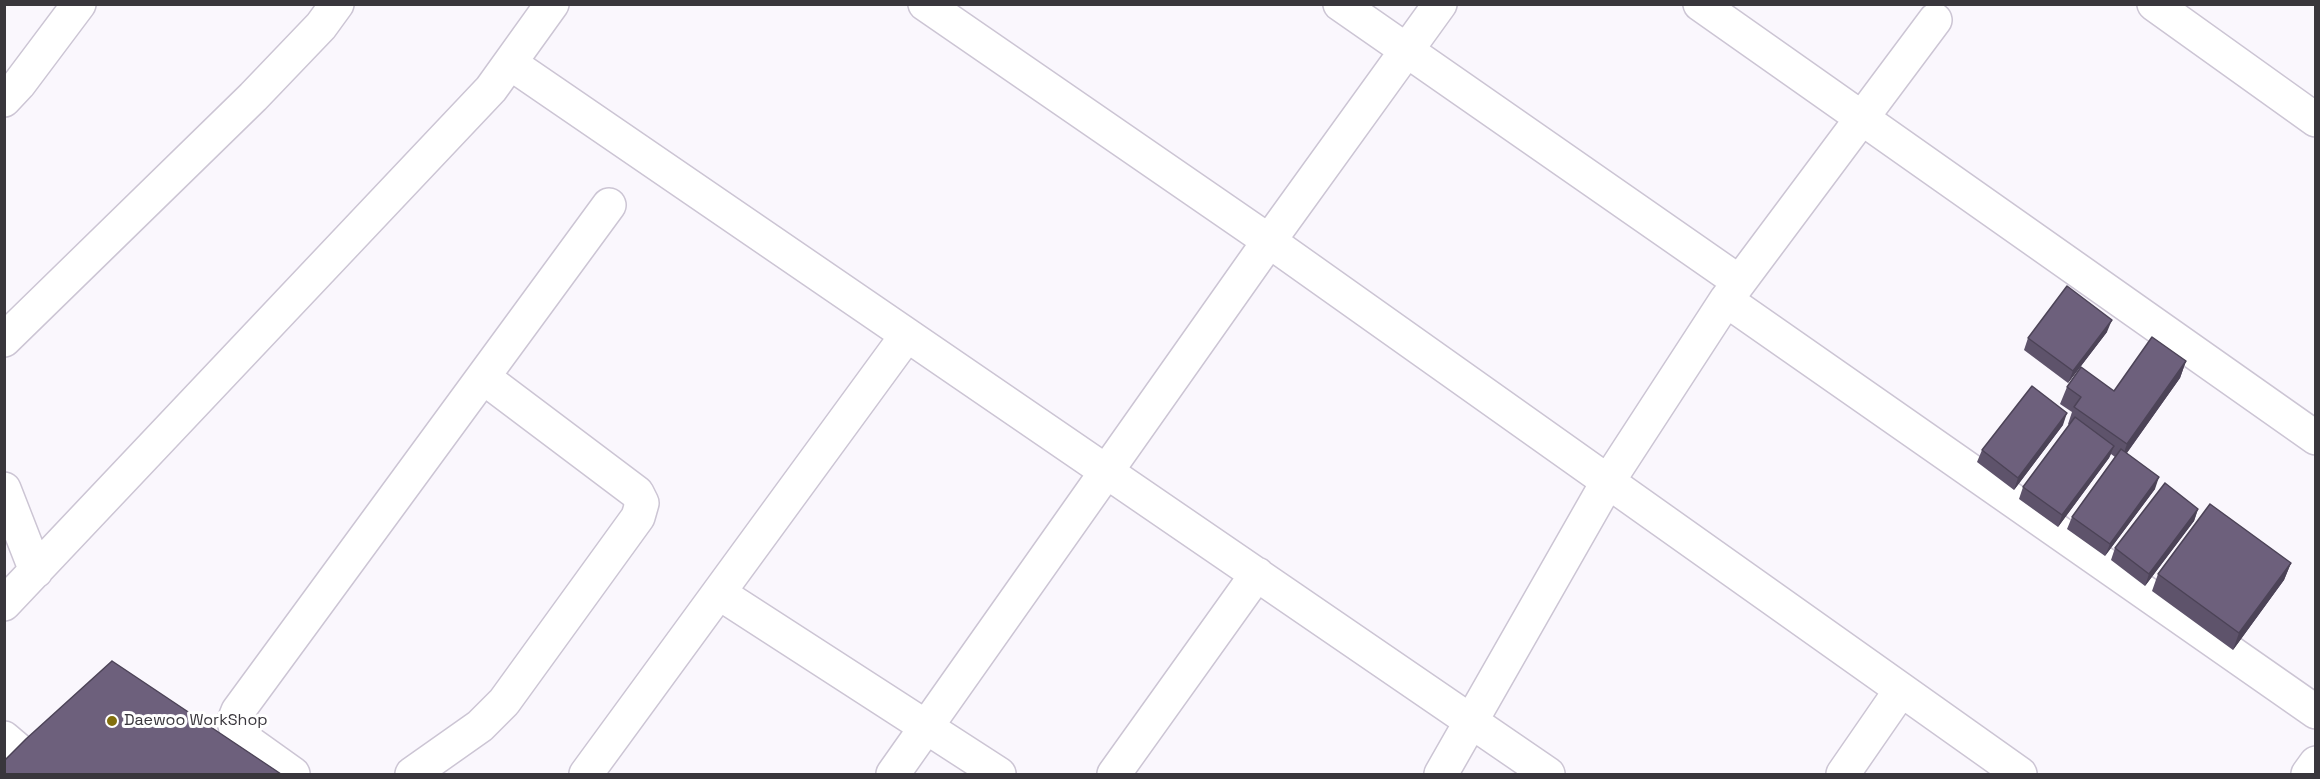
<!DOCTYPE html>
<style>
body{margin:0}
#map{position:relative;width:2320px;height:779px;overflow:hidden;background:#faf7fd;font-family:"Space Grotesk",sans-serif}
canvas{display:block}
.frame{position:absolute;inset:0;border:6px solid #39363c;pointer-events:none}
</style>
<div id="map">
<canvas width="2320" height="779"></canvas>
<div class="frame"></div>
</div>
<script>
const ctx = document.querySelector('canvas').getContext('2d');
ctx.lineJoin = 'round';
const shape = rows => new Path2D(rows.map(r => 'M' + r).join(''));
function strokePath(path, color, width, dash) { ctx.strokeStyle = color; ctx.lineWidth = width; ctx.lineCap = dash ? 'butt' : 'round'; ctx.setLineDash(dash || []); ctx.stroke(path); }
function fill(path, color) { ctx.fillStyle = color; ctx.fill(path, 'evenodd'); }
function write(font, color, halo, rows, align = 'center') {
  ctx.font = font + ' "Space Grotesk",sans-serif'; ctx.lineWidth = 6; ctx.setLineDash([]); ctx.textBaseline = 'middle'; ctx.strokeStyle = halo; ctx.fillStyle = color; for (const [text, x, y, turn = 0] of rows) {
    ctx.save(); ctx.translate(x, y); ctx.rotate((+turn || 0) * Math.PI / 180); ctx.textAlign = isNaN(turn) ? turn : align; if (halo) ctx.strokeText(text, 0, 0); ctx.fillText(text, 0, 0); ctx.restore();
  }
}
const minor = shape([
 [925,4,1269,241,2020,774],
 [1340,4,1738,281],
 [1700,4,2316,438],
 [2154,4,2316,120],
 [510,63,1548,774],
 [4,100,19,84,79,4],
 [1726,300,2316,712],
 [4,340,253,97,321,26,337,4],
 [4,489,36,571],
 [719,593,999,774],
 [4,604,491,89,552,4],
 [4,738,17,749],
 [293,774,237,734,234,721,238,711,609,205],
 [412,774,480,726,504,702,638,517,642,503,637,493,483,377],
 [586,774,907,335],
 [893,774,1269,241,1440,4],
 [1114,774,1257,574],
 [1441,774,1607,483,1726,300,1935,20],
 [1843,774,1901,690],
 [2308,774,2316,763]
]);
strokePath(minor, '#ccc5d4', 36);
strokePath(minor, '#fff', 33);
fill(shape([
 [2107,332,2068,383,2024,350,2028,338],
 [2186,361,2180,378,2127,453,2155,489,2105,556,2067,529,2072,517,2115,457,2111,454,2109,458,2058,527,2019,499,2023,487,2069,425,2068,424,2072,412,2060,404,2067,387,2114,391],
 [2063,425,2014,490,1977,462,1982,450],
 [2198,509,2194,521,2145,586,2111,560,2115,548],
 [2291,563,2284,580,2233,650,2152,591,2158,574]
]), '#5e536b');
fill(shape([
 [2112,320,2107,332,2068,383,2073,371],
 [2186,361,2180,378,2121,461,2127,444],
 [2067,413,2063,425,2014,490,2018,478],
 [2114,446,2109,458,2058,527,2062,515],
 [2159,477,2155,489,2105,556,2110,544],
 [2198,509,2194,521,2145,586,2149,574],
 [2291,563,2284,580,2233,650,2239,633]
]), '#4c4357');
const building = shape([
 [2067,286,2112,320,2073,371,2028,338,2067,286],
 [2152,337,2186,361,2127,444,2074,407,2081,397,2067,387,2081,367,2114,391,2152,337],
 [2032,386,2067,413,2018,478,1982,450,2032,386],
 [2075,417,2114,446,2062,515,2023,487,2075,417],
 [2121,449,2159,477,2110,544,2072,517,2121,449],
 [2165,483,2198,509,2149,574,2115,548,2165,483],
 [2210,504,2291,563,2239,633,2158,574,2210,504],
 [112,661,281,774,4,774,4,761,26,739,112,661]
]);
fill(building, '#6d607c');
strokePath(building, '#4c4357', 1.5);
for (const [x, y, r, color] of [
 [112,721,6,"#826f0e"]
]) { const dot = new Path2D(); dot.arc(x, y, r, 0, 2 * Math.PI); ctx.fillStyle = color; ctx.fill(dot); strokePath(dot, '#fff', 2); }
write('16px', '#39363c', '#fff', [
 ["Daewoo WorkShop",124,721]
], 'left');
</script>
